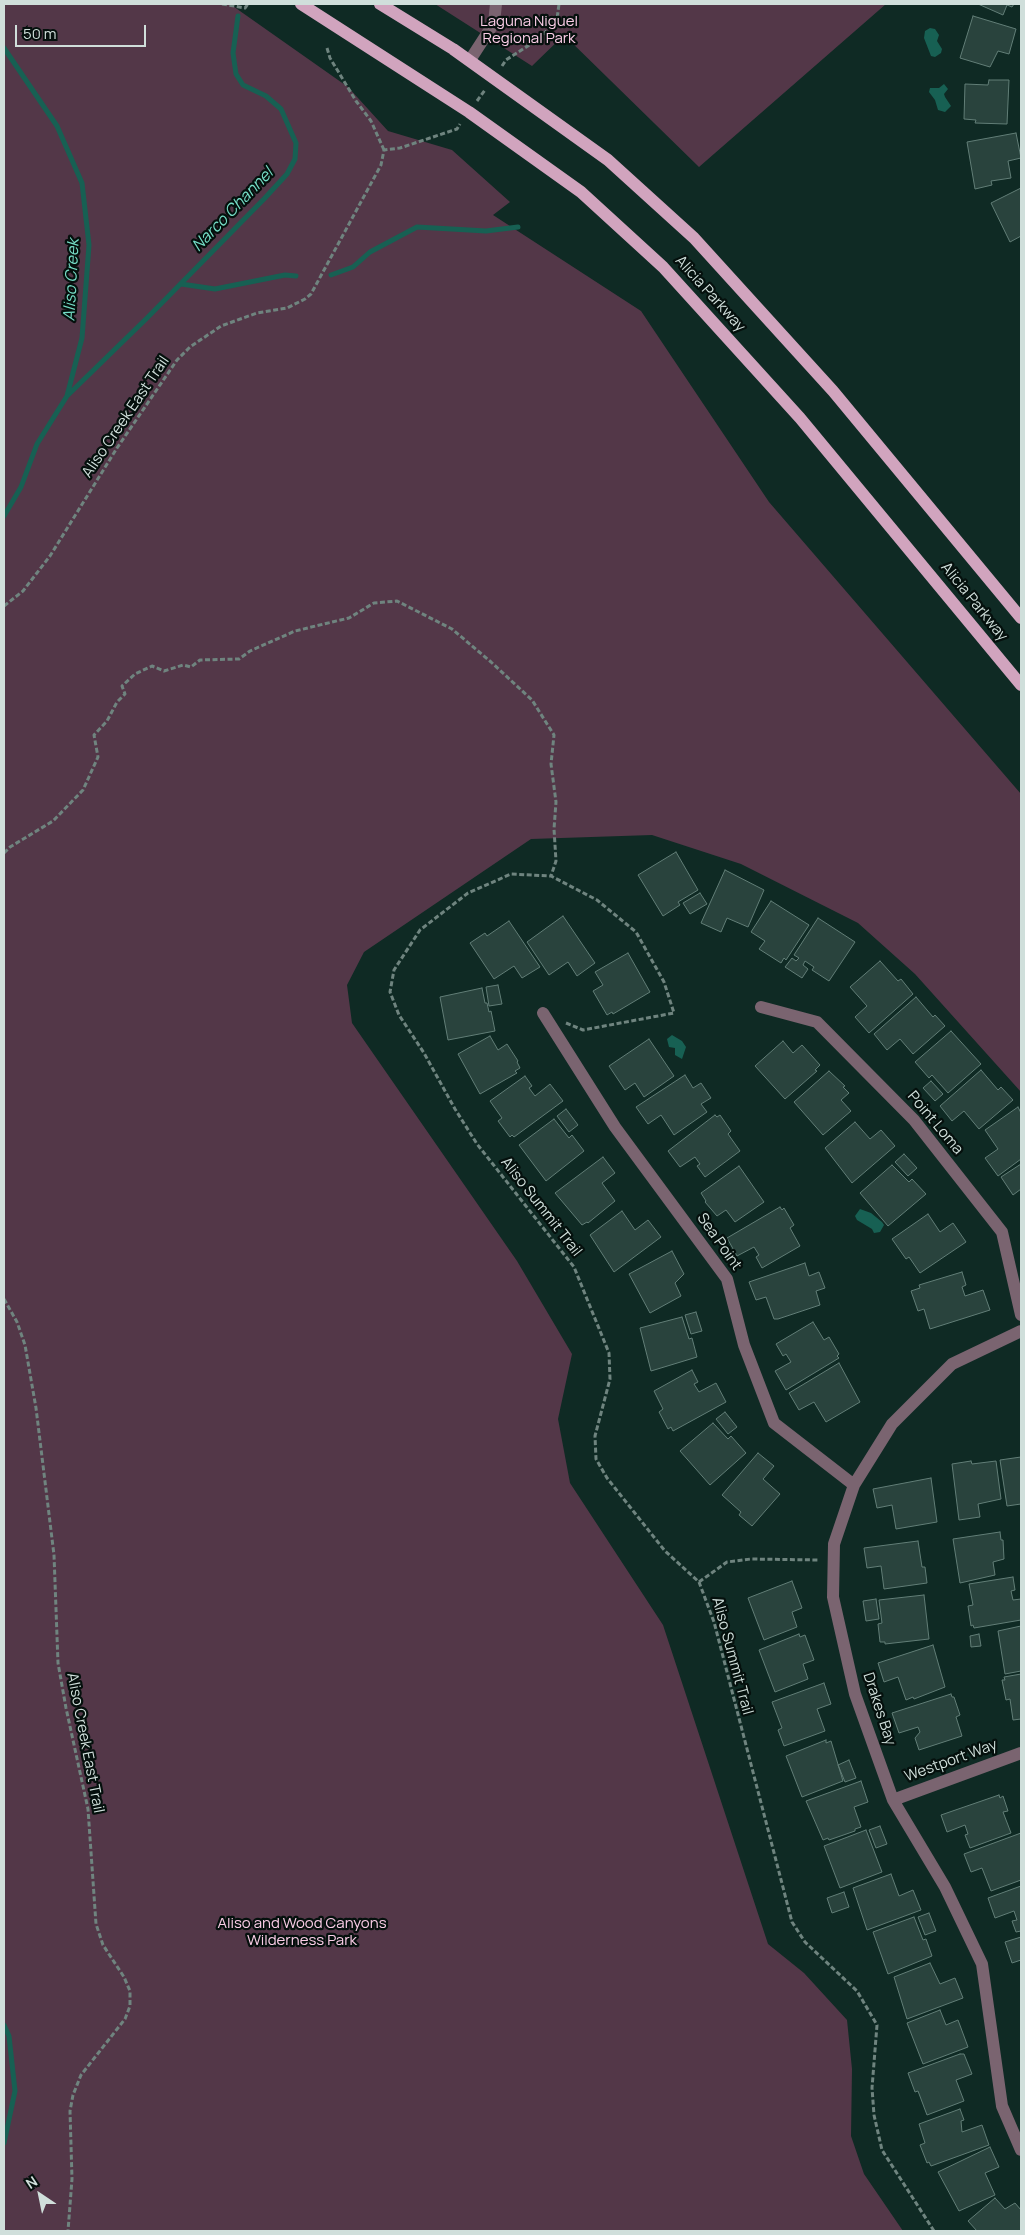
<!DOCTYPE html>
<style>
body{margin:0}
#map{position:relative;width:1025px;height:2235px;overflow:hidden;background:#0f2a24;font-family:Manrope,sans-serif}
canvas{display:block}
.frame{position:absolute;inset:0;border:5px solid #d0dfdb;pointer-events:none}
.north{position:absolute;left:15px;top:2170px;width:50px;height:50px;-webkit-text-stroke:4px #05100d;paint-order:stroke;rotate:326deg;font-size:14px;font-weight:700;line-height:20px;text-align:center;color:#d0dfdb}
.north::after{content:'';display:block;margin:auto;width:18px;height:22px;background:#d0dfdb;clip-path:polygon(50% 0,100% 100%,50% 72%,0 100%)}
.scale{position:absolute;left:15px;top:25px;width:131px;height:22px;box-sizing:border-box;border:2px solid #d0dfdb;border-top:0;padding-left:6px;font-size:15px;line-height:18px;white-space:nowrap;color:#d0dfdb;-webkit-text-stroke:4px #05100d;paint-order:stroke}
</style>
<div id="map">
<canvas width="1025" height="2235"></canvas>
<div class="frame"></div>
<div class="north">N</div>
<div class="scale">50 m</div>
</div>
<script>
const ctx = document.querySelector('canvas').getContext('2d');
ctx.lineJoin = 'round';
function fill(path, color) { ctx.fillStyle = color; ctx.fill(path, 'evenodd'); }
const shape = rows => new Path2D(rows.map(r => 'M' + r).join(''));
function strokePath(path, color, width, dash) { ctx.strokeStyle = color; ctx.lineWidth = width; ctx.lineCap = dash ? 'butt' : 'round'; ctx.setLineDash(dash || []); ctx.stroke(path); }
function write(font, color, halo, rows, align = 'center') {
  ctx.font = font + ' Manrope,sans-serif'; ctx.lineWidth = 4.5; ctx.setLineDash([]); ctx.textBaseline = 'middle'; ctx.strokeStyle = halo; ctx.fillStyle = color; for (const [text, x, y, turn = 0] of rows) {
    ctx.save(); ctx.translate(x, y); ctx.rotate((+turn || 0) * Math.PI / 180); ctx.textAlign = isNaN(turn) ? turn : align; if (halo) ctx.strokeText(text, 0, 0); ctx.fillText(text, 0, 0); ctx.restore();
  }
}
fill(shape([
 [4,4,230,4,348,87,388,131,452,150,510,202,493,215,641,311,769,502,1021,794,1021,1092,915,974,858,923,741,864,652,835,531,839,364,952,347,985,352,1023,517,1261,572,1354,558,1419,570,1483,663,1625,768,1944,804,1973,847,2020,852,2069,851,2136,864,2174,903,2231,4,2231],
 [435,4,886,4,699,167,564,35,532,66]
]), '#533748');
fill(shape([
 [930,28,935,29,939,35,937,41,942,49,941,53,935,57,931,56,924,38,925,31],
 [944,84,948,89,944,94,945,97,951,106,945,112,938,110,935,100,929,92,930,88,939,88],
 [672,1035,682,1041,686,1047,682,1059,675,1055,675,1048,669,1047,667,1039],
 [860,1209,871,1213,882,1222,884,1225,880,1232,874,1233,872,1229,857,1220,855,1216]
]), '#176053');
strokePath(shape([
 [4,48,57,126,82,183,89,245,82,338,67,396,37,444,21,487,4,516],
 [331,275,353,267,370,252,417,227,486,231,518,227],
 [181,284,215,289,285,275,296,276],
 [68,395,147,318,264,199,287,174,295,159,296,143,281,109,266,96,243,85,236,74,233,53,238,16],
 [4,2025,9,2036,15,2091,4,2143]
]), '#176053', 5);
const building = shape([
 [978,4,1014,4,1012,7,1007,5,1003,15,978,4],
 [973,16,1016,29,1009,54,998,51,990,67,960,58,973,16],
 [989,80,1009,80,1007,124,975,123,976,120,964,119,965,84,988,85,989,80],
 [1016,133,1021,158,1008,161,1011,178,991,181,992,185,975,189,967,142,1016,133],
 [1021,188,1021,236,1010,242,991,203,1021,188],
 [676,852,698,890,678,902,680,905,663,916,638,875,676,852],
 [725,870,764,890,748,927,727,918,721,932,701,923,725,870],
 [700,893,707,904,690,914,683,903,700,893],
 [771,901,809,925,786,960,784,958,781,963,759,949,765,941,751,932,771,901],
 [563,916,595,963,577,976,568,962,549,975,527,942,563,916],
 [818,918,855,942,829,981,812,970,814,967,805,961,803,965,808,969,802,978,785,967,792,958,796,961,799,958,794,955,818,918],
 [509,921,540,967,522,978,514,966,494,979,470,943,485,933,487,936,509,921],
 [628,953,650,992,613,1014,612,1012,607,1015,593,991,603,985,595,972,628,953],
 [880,961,898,981,901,979,913,994,869,1033,855,1017,867,1006,850,987,880,961],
 [498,985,502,1004,489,1006,486,987,498,985],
 [482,988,485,1003,487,1003,489,1012,491,1011,495,1031,448,1040,440,997,482,988],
 [916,997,933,1017,935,1015,945,1026,913,1054,900,1039,887,1050,874,1034,916,997],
 [951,1031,981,1064,948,1093,932,1075,929,1078,915,1062,951,1031],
 [490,1036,498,1050,507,1044,518,1061,517,1062,520,1068,515,1071,517,1073,480,1094,458,1054,490,1036],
 [649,1039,674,1076,644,1097,635,1083,625,1090,609,1066,649,1039],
 [783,1041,793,1053,802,1045,820,1065,815,1070,817,1071,785,1099,755,1066,783,1041],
 [981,1070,998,1090,1001,1087,1013,1100,979,1129,964,1111,952,1121,940,1106,981,1070],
 [829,1071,845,1086,843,1087,849,1093,841,1100,851,1111,823,1135,794,1102,829,1071],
 [685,1075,693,1088,701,1083,711,1098,701,1104,707,1112,674,1135,661,1115,648,1124,636,1107,685,1075],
 [525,1076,532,1086,529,1088,535,1096,550,1084,563,1101,514,1137,512,1135,510,1137,498,1121,502,1118,490,1101,525,1076],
 [931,1081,943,1094,935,1101,923,1088,931,1081],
 [1018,1107,1021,1113,1021,1159,998,1176,985,1158,998,1149,985,1130,1018,1107],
 [566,1109,578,1125,569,1132,557,1116,566,1109],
 [715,1115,717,1117,720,1115,731,1131,728,1134,740,1151,705,1177,697,1166,700,1164,695,1157,680,1167,668,1151,715,1115],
 [554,1119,569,1138,572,1135,584,1151,546,1181,519,1145,554,1119],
 [855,1122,870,1139,881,1130,895,1146,852,1183,825,1148,855,1122],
 [904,1154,917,1168,908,1176,895,1162,904,1154],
 [603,1157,615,1173,602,1183,615,1201,588,1223,587,1222,582,1225,555,1193,603,1157],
 [1021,1164,1021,1189,1013,1195,1001,1177,1021,1164],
 [892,1165,909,1182,912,1179,926,1194,888,1226,860,1193,892,1165],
 [739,1166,764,1202,735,1222,726,1210,717,1216,705,1202,706,1201,701,1193,739,1166],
 [780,1207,782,1210,784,1208,794,1225,790,1228,800,1246,762,1268,756,1257,759,1255,754,1247,737,1256,727,1238,780,1207],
 [622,1211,635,1230,648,1220,661,1237,614,1272,590,1235,622,1211],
 [928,1214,940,1232,953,1223,966,1242,920,1273,909,1257,906,1259,892,1239,928,1214],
 [672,1251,684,1274,675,1283,681,1296,650,1313,629,1274,672,1251],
 [805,1263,809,1276,819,1272,825,1288,816,1291,820,1305,778,1319,774,1319,766,1297,756,1300,749,1282,805,1263],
 [962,1272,966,1285,962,1287,965,1296,983,1290,990,1310,930,1329,924,1309,918,1311,911,1291,920,1288,919,1285,962,1272],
 [696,1312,702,1331,691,1334,685,1315,696,1312],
 [682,1317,689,1339,692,1338,697,1357,651,1371,640,1328,682,1317],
 [813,1322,824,1340,829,1337,839,1354,837,1356,839,1358,786,1390,775,1371,791,1362,786,1354,783,1356,776,1344,813,1322],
 [839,1363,860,1402,826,1422,814,1402,799,1410,789,1393,839,1363],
 [692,1370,698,1382,694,1384,699,1392,716,1383,726,1402,673,1431,671,1427,668,1429,659,1412,663,1409,654,1391,692,1370],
 [725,1412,737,1427,728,1434,716,1419,725,1412],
 [713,1423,728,1439,731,1436,746,1453,710,1485,680,1451,713,1423],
 [758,1453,774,1466,763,1479,780,1494,752,1526,739,1515,741,1512,722,1495,758,1453],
 [1021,1457,1021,1504,1007,1506,1000,1460,1021,1457],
 [971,1461,972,1464,996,1461,1001,1499,978,1504,980,1517,959,1520,952,1464,971,1461],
 [931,1478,937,1522,896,1529,892,1505,877,1508,873,1489,931,1478],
 [1000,1532,1001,1540,1003,1540,1004,1559,993,1562,995,1575,960,1583,953,1539,1000,1532],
 [918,1541,922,1567,925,1567,927,1583,884,1589,881,1566,867,1568,864,1548,918,1541],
 [1013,1577,1015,1590,1011,1591,1013,1600,1021,1599,1021,1620,974,1628,973,1625,971,1626,968,1606,973,1605,969,1584,1013,1577],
 [792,1581,802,1608,792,1612,797,1627,764,1640,748,1598,792,1581],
 [924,1595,929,1639,885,1644,885,1642,880,1642,878,1624,882,1623,879,1600,924,1595],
 [876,1599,879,1619,866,1621,863,1601,876,1599],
 [1021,1626,1021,1671,1005,1674,998,1631,1021,1626],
 [799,1634,800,1637,805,1635,814,1660,803,1664,808,1679,775,1692,759,1650,799,1634],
 [979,1634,981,1646,971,1647,970,1636,979,1634],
 [933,1645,945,1687,914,1699,913,1697,906,1700,898,1677,884,1682,878,1663,933,1645],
 [1021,1674,1021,1719,1013,1720,1010,1699,1006,1700,1002,1680,1005,1680,1004,1677,1021,1674],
 [824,1683,831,1704,817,1709,825,1731,784,1746,778,1730,782,1728,772,1702,824,1683],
 [951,1694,952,1697,954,1697,960,1715,956,1717,962,1736,919,1750,915,1738,920,1732,918,1727,899,1733,892,1713,951,1694],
 [826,1740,826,1743,831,1741,843,1781,802,1797,786,1756,826,1740],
 [849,1760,856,1778,845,1782,838,1765,849,1760],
 [861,1781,868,1802,854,1807,861,1827,855,1829,855,1831,829,1840,828,1838,823,1840,806,1801,861,1781],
 [999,1795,1000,1798,1003,1796,1008,1811,1003,1812,1011,1833,970,1848,965,1835,968,1834,965,1825,947,1832,941,1815,999,1795],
 [880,1826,887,1844,876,1848,869,1830,880,1826],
 [866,1830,882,1872,840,1888,824,1846,866,1830],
 [1021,1833,1021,1880,991,1891,982,1868,971,1872,964,1854,1021,1833],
 [891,1874,899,1896,913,1890,921,1910,867,1930,853,1888,891,1874],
 [1021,1886,1021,1931,1016,1932,1012,1921,1017,1920,1014,1911,995,1918,988,1898,1021,1886],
 [844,1892,849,1907,832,1913,827,1898,844,1892],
 [929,1913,936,1931,925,1935,918,1917,929,1913],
 [914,1917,923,1940,926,1939,932,1956,888,1974,873,1932,914,1917],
 [1021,1937,1021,1960,1012,1963,1005,1942,1021,1937],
 [930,1963,940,1984,955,1978,963,1998,907,2019,894,1977,930,1963],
 [940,2010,946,2025,958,2020,968,2047,923,2064,907,2023,940,2010],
 [960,2054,964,2054,972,2074,956,2080,964,2101,927,2115,918,2091,915,2092,908,2073,960,2054],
 [960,2109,964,2120,961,2121,962,2132,982,2125,989,2145,931,2166,929,2162,927,2163,920,2145,925,2143,919,2124,960,2109],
 [990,2147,999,2167,985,2173,995,2195,959,2211,938,2172,990,2147],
 [995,2198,1005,2209,1015,2203,1021,2210,1021,2231,977,2231,968,2221,995,2198]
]);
fill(building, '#29433d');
strokePath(building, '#627e77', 1);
strokePath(shape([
 [222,4,245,8,248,4],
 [327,48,330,58,356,101,371,121,384,150],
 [502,66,506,60,540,38,557,19,559,4],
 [477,101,485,90],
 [4,606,23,591,50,556,117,448,177,360,190,347,221,326,257,313,287,308,305,299,311,294,381,165,384,150,400,148,457,129,460,124],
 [4,853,10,847,53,821,83,790,98,757,94,735,107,721,117,702,125,694,122,686,135,674,152,666,164,671,183,665,191,667,200,660,239,659,250,651,295,631,349,618,374,603,397,601,452,629,491,662,532,700,554,735,551,764,556,802,554,829,556,861,551,876],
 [566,1023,583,1030,674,1013,664,982,636,932,597,900,551,876,511,874,468,893,420,930,394,970,390,992,399,1015,424,1053,455,1109,477,1144,574,1267,609,1353,610,1379,595,1436,596,1459,607,1478,665,1551,699,1582,714,1622,792,1922,805,1942,857,1991,877,2025,872,2088,874,2115,882,2150,934,2231],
 [4,1299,17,1322,25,1345,36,1408,54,1555,58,1663,66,1708,88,1809,96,1924,103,1945,124,1977,130,1991,130,2006,125,2019,81,2075,73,2095,70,2111,72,2179,68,2231],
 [699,1582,727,1562,751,1559,819,1560]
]), '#6f847f', 3, [5, 2.5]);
strokePath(shape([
 [470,60,494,23,496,4],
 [761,1007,817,1022,914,1120,1002,1232,1021,1315],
 [543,1013,615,1127,727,1279,744,1345,774,1423,854,1485],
 [1021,1331,952,1364,892,1424,854,1485,834,1544,833,1597,855,1694,893,1800,945,1887,982,1964,1002,2106,1021,2150],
 [893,1800,1021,1753]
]), '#7a6470', 12);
strokePath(shape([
 [301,4,469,112,581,192,663,267,800,418,1021,685],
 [380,4,453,49,608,160,694,238,833,391,1021,618]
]), '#d1a4be', 12);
write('15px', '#fbcde7', '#05100d', [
 ["Laguna Niguel",529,22],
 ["Regional Park",529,39],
 ["Aliso and Wood Canyons",302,1924],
 ["Wilderness Park",302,1941]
]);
write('15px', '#d0dfdb', '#05100d', [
 ["Alicia Parkway",710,294,48],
 ["Aliso Creek East Trail",126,417,-56],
 ["Alicia Parkway",974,602,51],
 ["Point Loma",935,1123,50],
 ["Aliso Summit Trail",541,1207,52],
 ["Sea Point",719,1242,55],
 ["Aliso Summit Trail",732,1656,75],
 ["Drakes Bay",879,1709,72],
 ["Aliso Creek East Trail",85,1743,79],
 ["Westport Way",951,1761,-20]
]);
write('italic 16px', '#75ddc6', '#05100d', [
 ["Narco Channel",233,210,-46],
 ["Aliso Creek",72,280,-87]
]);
</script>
